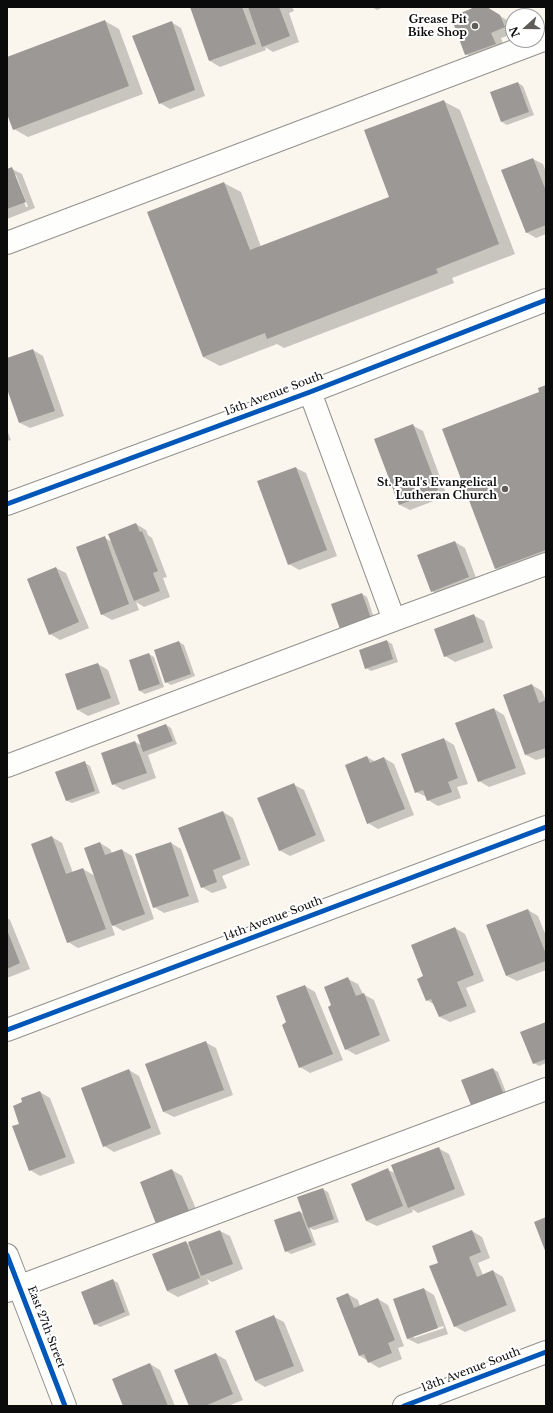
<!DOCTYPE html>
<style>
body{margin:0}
#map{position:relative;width:553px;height:1413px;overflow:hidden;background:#faf6ee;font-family:"Libre Baskerville",serif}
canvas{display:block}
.frame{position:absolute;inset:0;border:8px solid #0b0b0b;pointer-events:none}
.north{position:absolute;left:505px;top:8px;width:40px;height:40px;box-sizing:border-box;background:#fff;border:1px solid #9d9d9d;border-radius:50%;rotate:249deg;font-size:11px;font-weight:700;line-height:16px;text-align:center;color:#0b0b0b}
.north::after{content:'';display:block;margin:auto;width:14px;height:18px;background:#5f5d5a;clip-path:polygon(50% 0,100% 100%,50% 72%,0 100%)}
</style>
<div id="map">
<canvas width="553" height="1413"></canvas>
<div class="frame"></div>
<div class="north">N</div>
</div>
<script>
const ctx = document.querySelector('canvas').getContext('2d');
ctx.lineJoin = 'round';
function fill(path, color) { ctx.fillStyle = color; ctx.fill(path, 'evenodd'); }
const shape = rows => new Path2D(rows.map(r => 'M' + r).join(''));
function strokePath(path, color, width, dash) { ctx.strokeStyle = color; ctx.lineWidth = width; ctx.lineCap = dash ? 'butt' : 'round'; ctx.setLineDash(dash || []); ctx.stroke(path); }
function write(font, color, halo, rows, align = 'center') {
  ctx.font = font + ' "Libre Baskerville",serif'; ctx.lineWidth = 4; ctx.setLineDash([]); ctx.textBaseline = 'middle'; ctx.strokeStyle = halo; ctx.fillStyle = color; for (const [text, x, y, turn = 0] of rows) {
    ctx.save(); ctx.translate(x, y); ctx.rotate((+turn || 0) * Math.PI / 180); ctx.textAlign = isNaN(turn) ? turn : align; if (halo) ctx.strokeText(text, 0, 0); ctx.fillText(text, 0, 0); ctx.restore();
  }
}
fill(shape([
 [193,7,292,7,294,11,289,13,299,42,273,52,265,47,266,50,220,67,210,61,191,8],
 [372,7,384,7,377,10],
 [477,7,485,7,510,22,513,29,513,34,501,38,505,50,476,60,466,54],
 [105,21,119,29,143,94,28,137,14,129,7,111,7,58],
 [171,22,181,28,205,96,170,109,160,103],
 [518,83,523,86,534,115,507,125,502,122],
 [443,101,460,110,515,254,452,278,454,283,284,348,277,344,220,366,203,357,224,183,241,192,261,247,390,197],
 [533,159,543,164,546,172,546,234,536,238,526,232],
 [12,169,22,174,35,208,7,219,7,170],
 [14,175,16,175,28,207,26,207],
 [33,350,43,356,64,416,30,428,20,423,7,386,7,359],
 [546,386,546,565,512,578,495,568,541,393],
 [412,425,423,431,447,496,410,510,400,505],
 [7,430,11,440,7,441],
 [296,468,306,473,337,556,299,570,289,564],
 [136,524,146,530,148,535,152,538,167,577,163,578,170,597,144,607,136,602,139,610,112,620,101,614,105,538,112,542],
 [455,542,465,548,478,583,442,597,432,591],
 [56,568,66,573,89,628,60,640,50,634],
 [362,594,367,597,376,624,347,634],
 [473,615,484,621,493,648,455,662,445,656],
 [387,641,392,644,398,662,371,671,366,668],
 [179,642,184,645,195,676,171,685,166,682],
 [149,654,154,657,164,687,145,694,140,691,130,661],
 [98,664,108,670,120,704,88,716,78,710,66,675],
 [532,685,542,691,546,701,546,757,536,760,526,755],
 [494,709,504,715,526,774,489,787,479,781],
 [166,725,171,728,177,744,148,755,156,778,123,790,113,784,102,754,135,742,141,745],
 [444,739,454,745,468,784,457,787,461,798,438,806,428,800,427,797,416,792],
 [367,757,376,762,384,758,394,764,414,815,378,829,368,823],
 [85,763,90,766,100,793,72,803,67,801],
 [293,784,304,790,325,841,290,856,279,850],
 [223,812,233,818,250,865,222,876,227,888,212,893,202,887],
 [52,837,62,843,73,873,83,869,95,876,100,843,110,849,112,853,122,850,132,856,154,919,123,931,111,924,115,935,78,948,68,942],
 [171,843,181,849,199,902,164,913,154,907],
 [528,910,538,916,546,936,546,970,517,981,507,976,488,926],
 [7,918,10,920,30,969,7,978],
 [455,928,465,934,484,981,466,988,476,1012,450,1022,440,1017,435,1005,427,1000,424,976],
 [348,979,358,984,363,994,374,1000,390,1041,356,1055,346,1049,333,1005],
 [305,986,315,992,343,1060,310,1073,300,1067,288,1023],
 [546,1023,546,1063,539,1066,534,1063],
 [205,1042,216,1048,233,1095,174,1117,164,1112],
 [493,1069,498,1072,509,1100,479,1112],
 [129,1070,139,1076,161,1134,114,1152,104,1146],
 [40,1092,50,1098,75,1163,40,1176,30,1170,20,1125,24,1102],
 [438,1148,449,1154,465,1195,418,1213,412,1209,413,1212,377,1226,366,1221,388,1170,395,1173],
 [172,1170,182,1176,199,1216,167,1229],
 [323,1189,328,1192,339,1222,314,1230,310,1228,316,1245,291,1254,286,1251,300,1212,304,1214],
 [220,1231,230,1236,243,1269,212,1282,207,1279,209,1284,178,1297,167,1291,185,1242,190,1245,189,1242],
 [472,1231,482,1237,490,1258,478,1263,483,1275,493,1271,503,1277,516,1311,465,1332,454,1326,440,1263],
 [113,1280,118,1283,130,1315,100,1327,95,1324],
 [424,1289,434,1295,448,1334,418,1344,408,1339],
 [443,1326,444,1328,414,1338,414,1336],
 [348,1294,358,1300,360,1306,378,1299,388,1305,404,1346,398,1348,402,1359,379,1368,360,1356,338,1298],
 [274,1317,284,1322,304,1371,265,1387,255,1381],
 [216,1354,226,1360,243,1400,228,1406,190,1406],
 [150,1364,160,1370,175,1406,124,1406]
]), '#0003');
fill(shape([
 [190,7,242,7,256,44,209,61],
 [248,7,279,7,290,36,262,47],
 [475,7,487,7,500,15,505,27,491,33,496,44,465,55,451,17],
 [105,20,129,86,13,130,7,114,7,57],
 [172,21,195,90,159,104,132,36],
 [518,82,529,112,501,122,490,92],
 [444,100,499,244,436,269,438,273,267,339,265,333,203,357,147,212,224,182,250,250,389,197,364,130],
 [533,158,546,191,546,225,526,233,501,170],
 [12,167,26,202,7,209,7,169],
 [33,349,55,411,19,423,7,389,7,358],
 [546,385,546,550,495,569,442,429,539,392,538,388],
 [413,424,438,490,399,505,374,439],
 [296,467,327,550,288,565,257,481],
 [136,523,140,532,142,531,158,571,153,573,160,591,134,601,108,534],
 [105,536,129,604,101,615,76,547],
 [455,541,469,577,431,592,417,555],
 [56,567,79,622,49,635,27,579],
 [362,593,372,621,341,632,331,604],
 [474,614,484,642,444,657,434,629],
 [387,640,393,659,365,669,359,650],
 [179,641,191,674,165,683,154,650],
 [149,653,160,684,139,691,129,660],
 [98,663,111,698,77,710,65,674],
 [532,684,539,703,546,700,546,748,525,755,503,695],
 [494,708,516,768,478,782,455,723],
 [166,724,173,741,143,752,137,735],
 [444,738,458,778,448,782,452,792,427,801,423,790,415,793,401,754],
 [135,741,147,773,112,785,101,753],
 [367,756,370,763,384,757,405,809,367,824,345,765],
 [85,761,95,791,66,801,55,772],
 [294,783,316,835,279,851,257,798],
 [223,811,241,859,213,870,217,882,201,888,178,828],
 [52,836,66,874,83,868,106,929,67,943,31,844],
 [100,842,105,855,122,849,145,914,112,926,84,848],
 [171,842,189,896,153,908,135,854],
 [528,909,546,954,546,961,506,976,486,925],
 [455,927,474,975,457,982,467,1006,439,1017,431,999,426,1001,417,979,423,976,411,945],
 [7,930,20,963,7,969],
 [348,977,356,996,364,993,380,1035,345,1050,328,1007,331,1005,324,987],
 [305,985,333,1054,299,1068,282,1025,286,1022,276,996],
 [546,1022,546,1059,533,1064,520,1032],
 [206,1041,224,1090,163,1112,145,1064],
 [493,1068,505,1097,473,1110,461,1080],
 [129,1069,151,1128,103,1147,81,1088],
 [40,1091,66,1157,29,1171,12,1126,19,1124,13,1106,22,1102,21,1098],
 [439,1147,455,1189,408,1208,391,1165],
 [388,1168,403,1206,366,1221,351,1184],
 [172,1169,189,1211,156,1224,140,1182],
 [323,1188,334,1219,308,1228,297,1197],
 [300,1211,312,1242,285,1252,274,1220],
 [546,1217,546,1253,534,1222],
 [220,1230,233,1264,201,1276,188,1242],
 [472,1230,481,1252,469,1257,477,1277,493,1270,507,1305,454,1327,429,1266,438,1263,432,1246],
 [186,1241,200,1278,167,1291,152,1254],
 [113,1279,125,1312,94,1325,81,1292],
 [424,1288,438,1328,407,1339,393,1299],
 [348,1293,354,1308,378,1298,395,1340,388,1343,392,1353,368,1363,364,1354,359,1356,336,1298],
 [274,1315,294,1366,255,1381,235,1331],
 [216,1353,233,1394,205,1406,189,1406,174,1370],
 [150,1363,168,1406,123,1406,112,1379]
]), '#9c9895');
const minor = shape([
 [7,243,546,39],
 [310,392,394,620],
 [7,504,310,392,546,300],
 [7,766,394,620,546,564],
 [7,1030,546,827],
 [7,1255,65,1406],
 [7,1291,546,1089],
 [404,1406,546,1352]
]);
strokePath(minor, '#93918d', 24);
strokePath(minor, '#fefefc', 22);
strokePath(shape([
 [7,504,310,392,546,300],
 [7,1030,546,827],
 [7,1255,65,1406],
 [404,1406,546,1352]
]), '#0057b8', 5);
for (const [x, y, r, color] of [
 [475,26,4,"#5f5d5a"],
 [505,489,4,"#5f5d5a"]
]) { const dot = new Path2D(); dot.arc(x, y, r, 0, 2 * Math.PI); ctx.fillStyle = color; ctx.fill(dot); strokePath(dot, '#fff', 1.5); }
write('bold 11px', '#0b0b0b', '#fff', [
 ["Grease Pit",467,20],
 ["Bike Shop",467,33],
 ["St. Paul's Evangelical",497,483],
 ["Lutheran Church",497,496]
], 'right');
write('11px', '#0b0b0b', '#fff', [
 ["15th Avenue South",274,394,-21],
 ["14th Avenue South",273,919,-21],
 ["East 27th Street",46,1327,69],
 ["13th Avenue South",471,1370,-21]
]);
</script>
